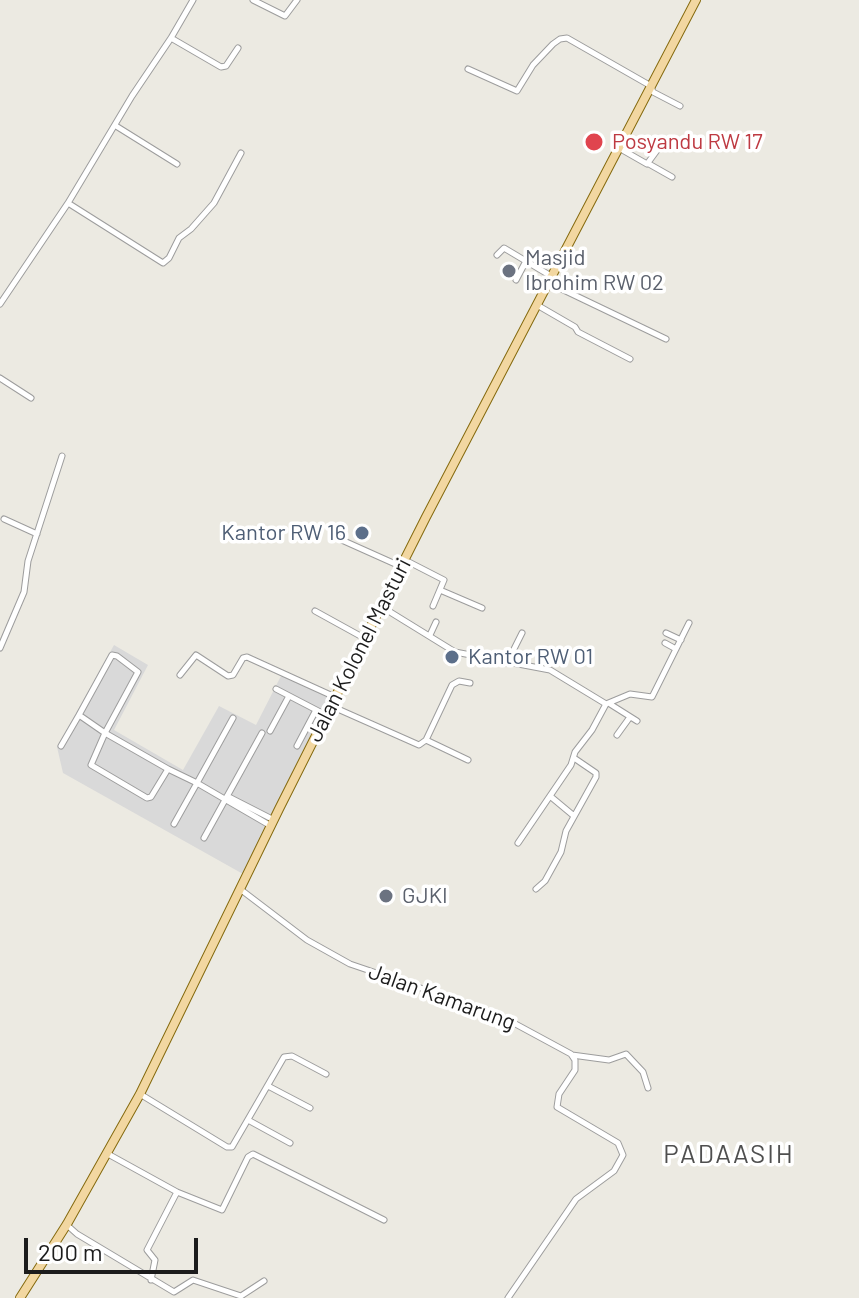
<!DOCTYPE html>
<style>
body{margin:0}
#map{position:relative;width:859px;height:1298px;overflow:hidden;background:#eceae2;font-family:Barlow,sans-serif}
canvas{display:block}
.scale{position:absolute;left:24px;top:1238px;width:174px;height:36px;box-sizing:border-box;border:4px solid #1c1c1c;border-top:0;padding-left:10px;font-size:24px;line-height:28px;white-space:nowrap;color:#1c1c1c;-webkit-text-stroke:6px #fff;paint-order:stroke}
</style>
<div id="map">
<canvas width="859" height="1298"></canvas>
<div class="scale">200 m</div>
</div>
<script>
const ctx = document.querySelector('canvas').getContext('2d');
ctx.lineJoin = 'round';
function fill(path, color) { ctx.fillStyle = color; ctx.fill(path, 'evenodd'); }
const shape = rows => new Path2D(rows.map(r => 'M' + r).join(''));
function strokePath(path, color, width, dash) { ctx.strokeStyle = color; ctx.lineWidth = width; ctx.lineCap = dash ? 'butt' : 'round'; ctx.setLineDash(dash || []); ctx.stroke(path); }
function write(font, color, halo, rows, align = 'center') {
  ctx.font = font + ' Barlow,sans-serif'; ctx.lineWidth = 7; ctx.setLineDash([]); ctx.textBaseline = 'middle'; ctx.strokeStyle = halo; ctx.fillStyle = color; for (const [text, x, y, turn = 0] of rows) {
    ctx.save(); ctx.translate(x, y); ctx.rotate((+turn || 0) * Math.PI / 180); ctx.textAlign = isNaN(turn) ? turn : align; if (halo) ctx.strokeText(text, 0, 0); ctx.fillText(text, 0, 0); ctx.restore();
  }
}
fill(shape([
 [114,645,148,665,114,730,183,770,219,706,256,725,282,674,331,697,243,874,63,773,57,747]
]), '#d9d9d9');
const street = shape([
 [253,0,285,16,297,0],
 [171,38,221,67,226,66,238,48],
 [468,69,517,91,533,65,553,44,560,39,567,38,651,86,653,92,680,106],
 [116,126,177,164],
 [619,148,647,164,661,145],
 [649,164,672,177],
 [68,203,163,263,169,258,179,238,191,229,214,203,241,153],
 [497,255,504,248,551,276],
 [516,280,526,261],
 [549,283,666,339],
 [0,304,68,203,132,96,171,38,193,0],
 [537,305,575,327,578,332,630,359],
 [0,378,31,398],
 [4,519,37,534],
 [335,537,402,567],
 [405,560,444,580,433,606],
 [440,590,482,608],
 [382,607,455,652,550,670,606,704],
 [315,611,364,638],
 [666,633,681,640],
 [430,635,436,622],
 [665,643,676,649],
 [0,648,24,592,28,561,62,456],
 [507,663,522,633],
 [180,675,196,655,228,676,233,675,243,658,247,657,335,697],
 [276,689,326,715],
 [606,704,630,694,652,697,689,623],
 [610,704,637,721],
 [331,706,419,745,426,740,452,685,459,681,470,683],
 [233,718,197,783,271,826],
 [270,731,289,696],
 [617,735,630,717],
 [426,740,468,760],
 [61,746,79,715],
 [297,746,316,710],
 [168,769,105,733,138,672,117,656,112,655,79,715,105,733,91,765,147,798,151,797,168,769,197,783,174,824],
 [227,796,274,820],
 [550,796,574,816],
 [204,838,262,733],
 [518,843,571,765,575,752,592,730,606,704],
 [240,889,307,940,350,964,497,1014,571,1054,575,1060,575,1070,559,1094,557,1107,618,1143,623,1155,614,1171,576,1199,508,1298],
 [536,889,545,881,561,852,566,831,596,777,596,773,574,758],
 [572,1055,609,1060,626,1054,643,1072,648,1088],
 [268,1086,310,1108],
 [140,1094,227,1147,232,1147,284,1057,292,1056,326,1074],
 [248,1120,290,1143],
 [108,1154,177,1192,222,1210,248,1157,253,1154,384,1220],
 [67,1225,77,1234,174,1292,193,1280,241,1296,264,1281],
 [151,1280,155,1260,147,1250,177,1192]
]);
const primary = shape([
 [20,1298,67,1224,140,1094,279,809,426,517,696,0]
]);
strokePath(street, '#9d9d9d', 7);
strokePath(primary, '#856a0e', 10);
strokePath(street, '#fff', 5);
strokePath(primary, '#f2d7a1', 8);
for (const [x, y, r, color] of [
 [594,142,10,"#e0444e"],
 [509,271,8,"#6b7280"],
 [362,533,8,"#5c6f8a"],
 [452,657,8,"#5c6f8a"],
 [386,896,8,"#6b7280"]
]) { const dot = new Path2D(); dot.arc(x, y, r, 0, 2 * Math.PI); ctx.fillStyle = color; ctx.fill(dot); strokePath(dot, '#fff', 3); }
write('22px', '#be3a42', '#fff', [
 ["Posyandu RW 17",612,142]
], 'left');
write('22px', '#5b616d', '#fff', [
 ["Masjid",525,258],
 ["Ibrohim RW 02",525,283],
 ["GJKI",402,896]
], 'left');
write('22px', '#4e5e75', '#fff', [
 ["Kantor RW 16",346,533],
 ["Kantor RW 01",468,657,"left"]
], 'right');
write('22px', '#1c1c1c', '#fff', [
 ["Jalan Kolonel Masturi",359,650,-63],
 ["Jalan Kamarung",442,997,20]
]);
ctx.letterSpacing = '2px';
write('26px', '#4f4f4f', '#fff', [
 ["PADAASIH",729,1154]
]);
ctx.letterSpacing = '0px';
</script>
